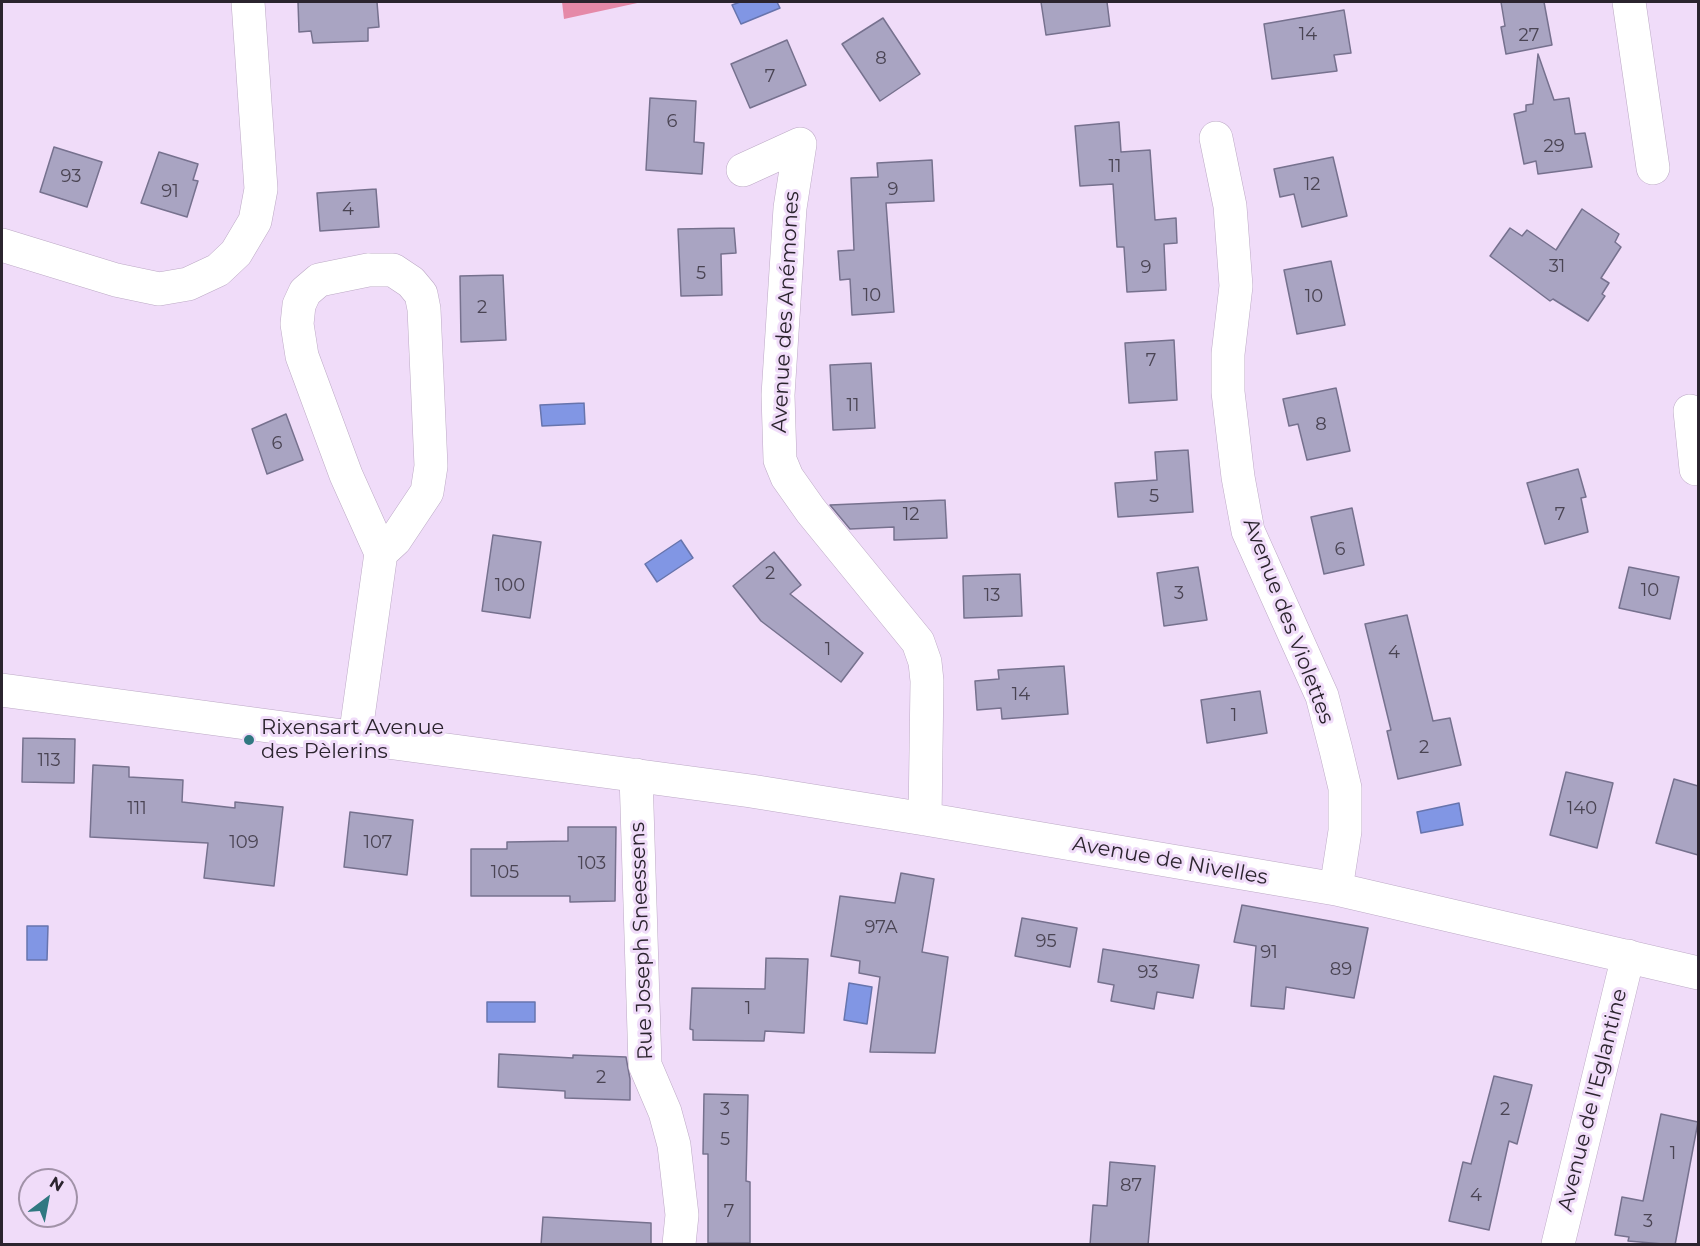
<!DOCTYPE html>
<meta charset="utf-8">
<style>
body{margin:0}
#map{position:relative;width:1700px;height:1246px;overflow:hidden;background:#f0dcf9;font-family:Montserrat,sans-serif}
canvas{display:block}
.frame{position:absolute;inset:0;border:3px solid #2b242e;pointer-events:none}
.north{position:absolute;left:18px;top:1168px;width:60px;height:60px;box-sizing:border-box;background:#f0dcf9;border:2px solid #a192a8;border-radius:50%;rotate:32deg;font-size:16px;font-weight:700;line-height:24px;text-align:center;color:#2b242e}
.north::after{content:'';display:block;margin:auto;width:21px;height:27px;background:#307881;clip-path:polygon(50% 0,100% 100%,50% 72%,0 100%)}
</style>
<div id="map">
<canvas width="1700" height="1246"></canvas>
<div class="frame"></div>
<div class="north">N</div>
</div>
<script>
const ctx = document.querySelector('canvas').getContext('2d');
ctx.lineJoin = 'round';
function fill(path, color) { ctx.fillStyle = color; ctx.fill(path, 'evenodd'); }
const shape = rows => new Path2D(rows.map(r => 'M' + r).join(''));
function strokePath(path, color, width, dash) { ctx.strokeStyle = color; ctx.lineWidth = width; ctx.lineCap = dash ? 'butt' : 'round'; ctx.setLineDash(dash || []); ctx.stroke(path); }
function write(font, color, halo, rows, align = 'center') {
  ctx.font = font + ' Montserrat,sans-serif'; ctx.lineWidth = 6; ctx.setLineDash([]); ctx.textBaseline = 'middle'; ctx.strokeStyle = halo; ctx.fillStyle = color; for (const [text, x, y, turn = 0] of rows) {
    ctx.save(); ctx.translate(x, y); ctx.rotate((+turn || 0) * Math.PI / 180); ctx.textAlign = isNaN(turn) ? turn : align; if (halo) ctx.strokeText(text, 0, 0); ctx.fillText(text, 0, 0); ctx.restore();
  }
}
fill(shape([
 [562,2,642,2,564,19]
]), '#e589a8');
const water = shape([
 [740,2,777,2,780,8,741,24,732,5,740,2],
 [584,403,585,424,542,426,540,405,584,403],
 [681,540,693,558,657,582,645,564,681,540],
 [1459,803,1463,825,1421,833,1417,812,1459,803],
 [27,926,48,926,47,960,27,960,27,926],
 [849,983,872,987,867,1024,844,1020,849,983],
 [487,1002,535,1002,535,1022,487,1022,487,1002]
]);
fill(water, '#8196e4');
strokePath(water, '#6774ad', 1.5);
const building = shape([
 [298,2,377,2,379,27,368,28,368,41,313,43,311,31,299,32,298,2],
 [1041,2,1107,2,1110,26,1046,35,1041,2],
 [1501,2,1544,2,1552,45,1506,54,1501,27,1505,26,1501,2],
 [1344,10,1351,53,1334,55,1337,71,1272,79,1264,24,1344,10],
 [883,18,920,74,880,101,842,44,883,18],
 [787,40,806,85,750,108,731,64,787,40],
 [1538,54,1554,100,1569,98,1575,134,1585,133,1592,167,1538,174,1536,161,1524,164,1514,114,1526,111,1526,105,1533,104,1538,54],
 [650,98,696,101,694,142,704,143,702,174,646,170,650,98],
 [1119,122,1121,152,1150,150,1155,220,1176,218,1177,243,1164,244,1166,290,1127,292,1124,247,1117,247,1113,184,1080,186,1075,126,1119,122],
 [54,147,102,162,87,207,40,192,54,147],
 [159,152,198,164,193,180,198,181,187,217,141,203,159,152],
 [1333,157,1347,216,1302,227,1294,194,1280,197,1274,169,1333,157],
 [932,160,934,201,886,203,894,312,852,315,850,279,840,280,838,251,854,250,851,178,878,177,877,163,932,160],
 [376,189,379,227,320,231,317,193,376,189],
 [1582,209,1619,234,1615,242,1621,247,1601,278,1609,283,1602,294,1605,296,1588,321,1553,299,1550,301,1490,256,1510,228,1522,236,1527,230,1556,250,1582,209],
 [734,228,736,253,721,254,722,295,681,296,678,229,734,228],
 [1331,261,1345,325,1297,334,1284,270,1331,261],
 [503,275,506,340,461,342,460,276,503,275],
 [1174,340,1177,400,1129,403,1125,343,1174,340],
 [871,363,875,428,833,430,830,365,871,363],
 [1336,388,1350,451,1307,460,1298,424,1289,426,1283,399,1336,388],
 [286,414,303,460,267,474,252,429,286,414],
 [1188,450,1193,512,1118,517,1115,483,1157,480,1155,452,1188,450],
 [1578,469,1586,497,1581,498,1588,532,1545,544,1527,483,1578,469],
 [945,500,947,538,894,540,894,527,850,529,830,505,945,500],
 [1352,508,1364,565,1324,574,1311,517,1352,508],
 [493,535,541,542,530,618,482,611,493,535],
 [774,552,801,585,790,594,863,653,841,682,761,621,733,586,774,552],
 [1198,567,1207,620,1164,626,1157,573,1198,567],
 [1629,567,1679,577,1670,619,1619,608,1629,567],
 [1020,574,1022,616,964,618,963,576,1020,574],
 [1407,615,1433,721,1450,718,1461,765,1398,779,1387,731,1391,730,1365,624,1407,615],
 [1064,666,1068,714,1002,719,1001,708,977,710,975,681,999,679,998,670,1064,666],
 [1260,691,1267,733,1207,743,1201,700,1260,691],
 [23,738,75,739,74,783,22,782,23,738],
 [93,765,129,767,129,777,183,780,182,802,235,808,235,802,283,807,274,886,204,878,208,843,90,837,93,765],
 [1566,772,1613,783,1597,848,1550,835,1566,772],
 [1674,779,1698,786,1698,855,1656,843,1674,779],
 [350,812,413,820,407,875,344,867,350,812],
 [568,827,616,827,615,901,570,902,570,896,471,896,471,849,507,849,507,842,568,841,568,827],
 [901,873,934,879,922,952,948,957,935,1053,870,1052,880,977,859,973,860,961,831,956,840,896,895,903,901,873],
 [1242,905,1368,928,1354,998,1286,987,1284,1009,1251,1006,1256,946,1234,942,1242,905],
 [1022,918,1077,928,1070,967,1015,956,1022,918],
 [1103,949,1199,965,1193,998,1157,992,1154,1009,1111,1001,1114,985,1098,982,1103,949],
 [766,958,808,959,804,1033,765,1031,764,1041,693,1040,693,1030,690,1029,692,988,765,989,766,958],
 [499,1054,573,1058,573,1055,626,1057,630,1079,630,1100,565,1098,565,1091,498,1087,499,1054],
 [1494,1076,1532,1085,1517,1144,1509,1141,1489,1230,1449,1221,1463,1162,1471,1164,1494,1076],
 [704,1094,748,1095,746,1181,750,1182,750,1243,708,1243,708,1154,703,1154,704,1094],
 [1661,1114,1698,1122,1675,1245,1628,1241,1629,1237,1615,1235,1622,1197,1643,1201,1661,1114],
 [1110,1162,1155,1166,1148,1245,1090,1245,1093,1205,1107,1206,1110,1162],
 [543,1217,651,1223,651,1245,541,1245,543,1217]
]);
fill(building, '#a9a4c2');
strokePath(building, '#76718e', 1.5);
const minor = shape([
 [1629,2,1653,168],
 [1216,138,1230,206,1236,286,1228,354,1228,392,1238,477,1248,531,1322,696,1336,750,1345,788,1345,831,1336,889],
 [743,170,800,144,790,208,778,395,780,460,787,477,811,511,918,642,925,662,927,681,925,819],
 [2,245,116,280,159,289,188,284,218,270,236,253,255,221,261,189,248,2],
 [368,270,393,270,411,282,421,294,424,309,431,466,427,492,395,540,381,553,346,475,302,356,297,324,299,305,305,292,319,280,368,270],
 [1690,411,1696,469,1698,469],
 [2,690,751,791,925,819,1336,889,1698,973],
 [355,738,381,553],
 [636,775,645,1065,665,1112,674,1145,682,1215,679,1244],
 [1558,1244,1628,956]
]);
strokePath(minor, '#bca9c5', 34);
strokePath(minor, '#fff', 33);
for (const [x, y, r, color] of [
 [249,740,6,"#307881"]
]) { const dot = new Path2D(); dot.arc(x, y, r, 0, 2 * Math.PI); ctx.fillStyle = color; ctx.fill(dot); strokePath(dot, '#f0dcf9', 2); }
write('18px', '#4a4453', null, [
 ["14",1308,35],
 ["27",1529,36],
 ["8",881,59],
 ["7",770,77],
 ["6",672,122],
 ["29",1554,147],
 ["11",1115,167],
 ["93",71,177],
 ["12",1312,185],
 ["9",893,190],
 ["91",170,192],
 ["4",348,210],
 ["31",1557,267],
 ["9",1146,268],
 ["5",701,274],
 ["10",872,296],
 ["10",1314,297],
 ["2",482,308],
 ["7",1151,361],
 ["11",853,406],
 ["8",1321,425],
 ["6",277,444],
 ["5",1154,497],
 ["12",911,515],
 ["7",1560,515],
 ["6",1340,550],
 ["2",770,574],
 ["100",510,586],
 ["10",1650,591],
 ["3",1179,594],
 ["13",992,596],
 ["1",828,650],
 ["4",1394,653],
 ["14",1021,695],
 ["1",1234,716],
 ["2",1424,748],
 ["113",49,761],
 ["111",137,809],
 ["140",1582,809],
 ["109",244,843],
 ["107",378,843],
 ["103",592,864],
 ["105",505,873],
 ["97A",881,928],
 ["95",1046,942],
 ["91",1269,953],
 ["89",1341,970],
 ["93",1148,973],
 ["1",748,1009],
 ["2",601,1078],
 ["3",725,1110],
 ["2",1505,1110],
 ["5",725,1140],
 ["1",1673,1154],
 ["87",1131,1186],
 ["4",1476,1196],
 ["7",729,1212],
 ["3",1648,1222]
]);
write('21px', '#2b242e', '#f0dcf9', [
 ["Avenue des Anémones",786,312,-87],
 ["Avenue des Violettes",1288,621,69],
 ["Avenue de Nivelles",1170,861,10],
 ["Rue Joseph Sneessens",642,941,-92],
 ["Avenue de l'Eglantine",1593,1100,-76]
]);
write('21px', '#2b242e', '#f0dcf9', [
 ["Rixensart Avenue",261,728],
 ["des Pèlerins",261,752]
], 'left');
</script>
